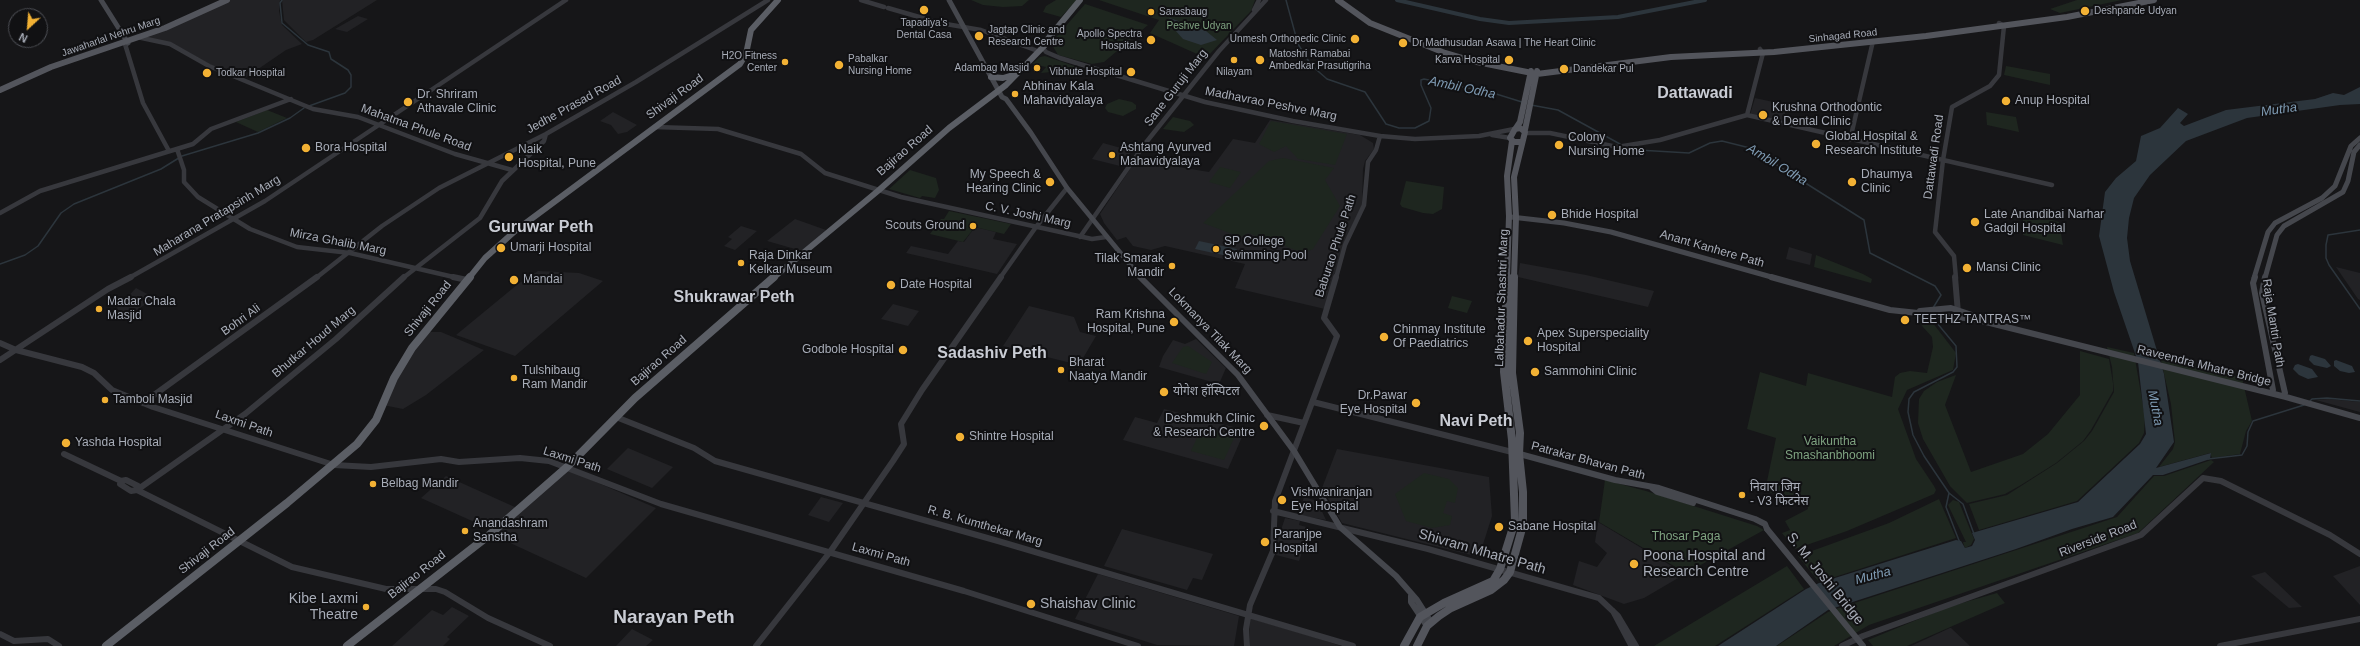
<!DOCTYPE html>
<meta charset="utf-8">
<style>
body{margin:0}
#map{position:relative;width:2360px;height:646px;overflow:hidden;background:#161618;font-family:Helvetica,sans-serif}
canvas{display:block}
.north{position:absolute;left:8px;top:8px;width:40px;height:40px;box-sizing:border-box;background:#111113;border:1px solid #4d4f55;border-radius:50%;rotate:206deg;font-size:11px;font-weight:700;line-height:16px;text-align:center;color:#a8adb8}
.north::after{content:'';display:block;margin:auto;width:14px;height:18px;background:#f2b134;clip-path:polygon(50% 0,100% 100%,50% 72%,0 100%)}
</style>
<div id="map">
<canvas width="2360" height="646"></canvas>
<div class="north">N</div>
</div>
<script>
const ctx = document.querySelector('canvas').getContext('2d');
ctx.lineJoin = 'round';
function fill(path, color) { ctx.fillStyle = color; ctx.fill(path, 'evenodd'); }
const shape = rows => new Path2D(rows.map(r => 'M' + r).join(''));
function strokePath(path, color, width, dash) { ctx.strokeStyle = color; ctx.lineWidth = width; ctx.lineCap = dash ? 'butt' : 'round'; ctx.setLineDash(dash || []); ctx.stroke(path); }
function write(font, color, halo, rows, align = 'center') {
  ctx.font = font + ' Helvetica,"Noto Sans Devanagari",sans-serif'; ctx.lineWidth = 4; ctx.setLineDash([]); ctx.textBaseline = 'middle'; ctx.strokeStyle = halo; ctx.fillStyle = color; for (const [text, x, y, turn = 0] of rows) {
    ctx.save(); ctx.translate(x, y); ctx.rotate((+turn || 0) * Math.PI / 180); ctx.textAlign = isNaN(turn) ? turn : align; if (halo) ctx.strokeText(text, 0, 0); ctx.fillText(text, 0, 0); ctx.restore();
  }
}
fill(shape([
 [228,0,280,0,279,11,282,25,302,44,286,50,245,78,213,66,179,47,141,38],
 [282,0,377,0,313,40,306,42,284,20],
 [358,16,368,19,347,32,335,29],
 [1755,98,1787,105,1783,122,1750,115],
 [613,112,637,125,627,132,618,134,611,125,600,121],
 [1270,120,1360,135,1373,143,1374,149,1365,161,1363,169,1362,205,1344,244,1325,309,1235,288,1245,264,1165,246,1151,250,1133,246,1126,237,1117,240,1104,223,1100,214,1136,160,1209,172,1233,139,1255,143],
 [1103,143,1132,151,1120,166,1092,159],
 [795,219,826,230,802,251,767,241],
 [741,226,757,231,735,250,724,246,732,239,728,237],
 [975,227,996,232,993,239,1017,244,997,274,906,253,911,246,948,254,958,241,964,242],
 [1789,247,1812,254,1810,265,1786,259],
 [1520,263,1586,275,1654,291,1648,307,1518,277],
 [2336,267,2360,273,2360,300,2358,299],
 [538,271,579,273,603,281,515,356,456,335,518,284],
 [136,288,155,298,129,315,116,309],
 [893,304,919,311,908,326,881,319],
 [1029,306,1074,317,1080,332,1096,336,1079,365,1003,346],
 [427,332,441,332,484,350,426,395,403,409,383,405,406,363],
 [1196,339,1226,368,1219,384,1159,367,1163,356,1173,340,1185,344],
 [2329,399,2360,402,2360,412,2316,400],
 [1164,409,1245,430,1228,469,1123,440,1135,417,1157,423],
 [628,448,673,467,652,488,607,469],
 [1337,449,1489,477,1492,516,1479,557,1342,523,1322,488],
 [566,469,656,508,586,578,493,535],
 [446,476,517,508,492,530,421,498],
 [821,497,843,503,829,522,808,515],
 [1304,497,1317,501,1326,520,1298,515],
 [1285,518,1300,521,1299,525,1310,528,1299,561,1276,555,1280,543,1277,542],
 [1598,522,1685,574,1644,598,1624,604,1573,585,1579,561,1597,567,1607,553,1595,542],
 [1122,529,1213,554,1202,580,1193,578,1187,590,1104,566],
 [2360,566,2360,605,2333,576],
 [2265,572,2277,583,2302,607,2289,608,2251,576],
 [1098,574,1239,616,1234,646,1157,645,1075,619],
 [452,607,469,616,447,637,450,639,443,646,392,646,432,610,443,615],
 [1249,618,1317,638,1341,646,1250,646],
 [1951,628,1970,646,1911,646,1950,628],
 [632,629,653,640,646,646,616,646]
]), '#222225');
fill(shape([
 [971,0,1029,0,1022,6,1003,7,983,5],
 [1056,0,1077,0,1061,17,1043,12,1046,6],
 [1099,0,1255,0,1251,11,1206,58,1150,33,1159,20],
 [2077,0,2122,0,2060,13,2050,9],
 [1085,4,1148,25,1104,62,1092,64,1058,55,1051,43],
 [1045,56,1083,69,1041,73,1046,67,1032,64,1040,57],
 [2006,66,2050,74,2050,85,2004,75],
 [1119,99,1132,102,1136,105,1136,109,1123,116,1108,112,1105,108,1107,104],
 [267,110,287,118,258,132,236,122],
 [1986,112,2016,117,2019,132,1987,125],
 [1173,117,1190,121,1194,125,1184,132,1163,129],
 [1271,121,1347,134,1335,165,1298,159,1286,146,1274,152,1259,144],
 [1283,158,1334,168,1325,180,1340,206,1313,249,1304,253,1248,233,1240,237,1203,223,1269,161],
 [1220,167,1241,172,1230,188,1209,182],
 [910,170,936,178,939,190,935,198,922,196,920,198,889,189],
 [1406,181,1444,187,1442,209,1433,214,1423,213,1402,207,1400,204],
 [949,211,1011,224,1004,234,975,227,963,242,930,234,941,219,944,219],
 [2023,211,2059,222,2063,245,2023,235],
 [1816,255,1863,274,1872,279,1871,283,1814,267],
 [1452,296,1472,301,1467,313,1448,308],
 [1914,317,1929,318,1956,353,1953,370,1907,390,1898,409,1916,459,1934,486,1936,490,1934,494,1847,531,1795,549,1782,533,1790,530,1785,521,1808,509,1807,504,1765,491,1776,438,1747,429,1760,372,1806,386,1808,373,1892,397,1895,377,1900,373,1910,371,1927,373,1933,347,1932,337],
 [1188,346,1212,362,1206,374,1172,363,1183,347],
 [2107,347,2134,353,2145,417,2144,433,2139,443,2077,501,1979,530,1969,504,2007,495,2057,463,2084,441,2092,431,2114,392,2112,367],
 [2080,351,2109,359,2113,383,2113,391,2091,430,2083,441,2056,463,2021,485,2005,494,1967,503,1950,486,1923,439,1918,423,1919,399,1924,391,1937,382,1956,375,1945,405,1971,472,2023,454,2048,434,2080,395],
 [2160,356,2242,378,2252,421,2246,431,2240,454,2212,458,2210,453,2159,467,2173,449,2175,442,2171,404],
 [1202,427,1235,436,1224,460,1191,451],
 [2211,460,2214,462,2138,533,1869,625,1834,646,1777,646,1828,612,1839,608,2117,517,2154,476,2164,476],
 [1424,473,1449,479,1458,488,1455,503,1447,501,1443,513,1452,516,1450,525,1432,528,1406,521,1395,494],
 [1605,480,1646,491,1757,526,1764,530,1686,573,1599,522],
 [1939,499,1956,538,1819,582,1798,556,1889,523],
 [1953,500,1959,502,1974,539,1971,545,1965,548,1963,542,1966,542,1948,505],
 [1787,566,1804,589,1715,646,1654,646],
 [1997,593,2005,603,1907,646,1873,646,1868,640,1948,607]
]), '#1e261f');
fill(shape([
 [1170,18,1206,31,1217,40,1201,45,1183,39,1167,21],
 [2360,87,2360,104,2340,105,2247,118,2186,141,2150,175,2134,198,2129,218,2127,238,2130,261,2164,374,2174,442,2156,468,2211,453,2210,459,2163,475,2153,475,2113,517,2072,529,2016,549,1828,610,1776,646,1718,646,1806,589,1819,583,1956,540,1961,541,1965,548,1972,546,1975,540,1972,533,2078,502,2140,444,2146,434,2138,362,2114,292,2099,236,2105,192,2116,178,2136,161,2141,136,2160,128,2178,108,2188,114,2180,123,2184,126,2226,110,2315,99,2333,93,2344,95],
 [1199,241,1237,249,1232,257,1195,249],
 [2312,355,2325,359,2331,366,2327,368,2314,365,2309,360,2310,356],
 [2336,360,2352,366,2355,372,2349,373,2340,371,2334,366,2334,361],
 [2298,364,2312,369,2318,377,2308,379,2299,375,2293,369,2295,365]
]), '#2c353c');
strokePath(shape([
 [282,0,280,3,282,23,308,45,329,52,331,59,348,70,351,75,351,87,345,93,309,106],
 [1286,0,1298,44,1311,65,1327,79,1365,92,1386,124,1399,128,1415,128,1429,121,1431,108,1421,85,1421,80,1424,79,1493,93,1522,102],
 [1531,105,1558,110,1620,144],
 [1627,147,1638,150,1689,153,1710,143,1722,141,1750,148,1864,220,1870,253,1935,286,1941,295,1933,308],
 [2360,230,2328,235,2326,245,2326,258,2329,265,2360,309],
 [0,264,25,255,38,246,61,213,74,204,161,169,182,156,258,133,290,118,304,108],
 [1932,317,1956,346,1957,367,1953,372,1914,392,1909,399,1908,412,1913,435,1924,456,1949,493,1946,507,1960,543],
 [2309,402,2312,399,2327,398,2360,401],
 [2208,459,2242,455,2247,446,2248,432,2253,421,2304,405],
 [1949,493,1963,504,1974,534]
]), '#2c353c', 1.5);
strokePath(shape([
 [1397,0,1480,19,1509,23,1618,17,1705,0]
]), '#2c353c', 4);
strokePath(shape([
 [861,0,884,7],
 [888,8,940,23,981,30,1035,50],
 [1254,10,1259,0],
 [137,37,170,44,209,66,313,109,358,117,455,154,512,170],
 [125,44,143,103,169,151],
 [1043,48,1046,52,1060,58,1205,102,1293,121,1380,136,1415,139,1479,136,1514,129],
 [1747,115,2052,185],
 [655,127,718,129,801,154,825,173,901,197,1092,239,1106,237],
 [1525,133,1550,133,1617,147,1660,140,1747,115,1763,53,1760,49],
 [1492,135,1510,138],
 [1850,140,1873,41],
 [177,149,184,170,184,182,198,197,250,229,297,247,350,253,458,278],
 [0,213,40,191,193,144,211,129,291,99],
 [1080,237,1144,145,1219,51,1266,0],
 [129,278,265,201,566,0],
 [316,278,382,226,439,188,546,134,636,82,768,0],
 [403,278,480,218,502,181,544,141,546,134],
 [1000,278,1036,227,1067,188],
 [1336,278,1345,245,1364,205,1368,162,1376,150,1380,136],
 [1956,278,1954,256,1935,232,1943,160,1952,107,1990,86,1999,75,2004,26,1999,23]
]), '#37383d', 4.5);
strokePath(shape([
 [453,277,467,280],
 [1955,277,1958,313],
 [0,343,16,350,82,367,94,373,112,390,153,407,334,465,371,467,441,459,459,462,520,458,549,461,661,504,964,591,1138,646],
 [0,360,108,289,131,277],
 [1313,402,1512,452],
 [143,403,317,277],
 [1267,415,1304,423],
 [616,417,694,448,715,461,998,541,1353,646],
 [64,454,121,481,126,480,138,486,136,490],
 [121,481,120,484,131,491,137,490,292,567,386,589,436,589,445,592,488,618,550,646],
 [137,490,245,414,336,339,404,277],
 [1273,511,1428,549,1599,598,1618,616,1636,646],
 [1613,611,1631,645],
 [0,634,14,641,48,639,59,646],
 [756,646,830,552,893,461,904,444,901,424,922,390,1001,277],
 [1247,646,1246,629,1250,605,1273,551,1275,501,1337,336,1324,318,1336,277],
 [1842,646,1863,636,2141,535,2203,478,2221,481,2330,535,2360,554],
 [2220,646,2360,619]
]), '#37383d', 6);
strokePath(shape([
 [101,0,128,43],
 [949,0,1002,97,1006,99,1031,133,1067,188,1141,278],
 [1511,217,1564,223,1611,232,1775,278],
 [2254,278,2268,232,2275,223,2322,198,2335,186,2351,146,2360,138],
 [2265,278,2277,235,2284,226,2343,192,2348,181,2354,152,2360,145]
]), '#45474d', 5);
strokePath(shape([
 [1140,277,1238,375,1294,451,1340,527,1396,576,1417,600,1431,622],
 [1771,277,1890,310,1974,319,2286,397,2360,418],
 [2255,277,2253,283,2273,390],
 [2265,277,2262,293,2285,393],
 [1920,311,1951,308,1972,315],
 [1516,453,1615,480,1659,488,1755,519,1765,524,1767,529],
 [1652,488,1657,492,1693,503],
 [1411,596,1411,602,1427,626]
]), '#45474d', 6);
strokePath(shape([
 [1338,0,1370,23,1445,53,1472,61,1537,74,1671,57,1774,52,1926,36,2067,17,2154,0],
 [0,90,51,67,165,28,227,0],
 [1516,128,1520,122,1531,71],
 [1525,130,1537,71],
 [1507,278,1509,216,1507,176,1512,141],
 [1514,278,1516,217,1514,177,1525,132,1520,128,1515,129,1510,138,1514,142,1521,142]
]), '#53555c', 6);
strokePath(shape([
 [1404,646,1420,617,1444,603,1493,581,1500,569,1515,521,1512,440,1504,372,1507,277],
 [1417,646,1427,626,1439,616,1451,608,1491,590,1504,580,1510,572,1523,525,1523,492,1519,454,1520,433,1512,373,1514,277]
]), '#53555c', 8);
strokePath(shape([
 [991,77,1003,78,1013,75],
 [469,278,485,258,515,231,740,64,746,54,751,30,778,0],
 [773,278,879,190,949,128,1006,85,1046,44,1047,40,1080,0]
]), '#5b5e65', 6);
strokePath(shape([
 [106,646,287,503,357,444,376,420,394,378,412,348,470,277],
 [347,646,488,536,567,467,635,398,774,277]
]), '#5b5e65', 8);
strokePath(shape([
 [1767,529,1863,646]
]), '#45474d', 6);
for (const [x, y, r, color] of [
 [924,10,5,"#f2b134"],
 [2085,11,5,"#f2b134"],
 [1151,12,4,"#f2b134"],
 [979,36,5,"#f2b134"],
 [1355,39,5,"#f2b134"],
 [1151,40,5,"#f2b134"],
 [1403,43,5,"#f2b134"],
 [1234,60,4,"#f2b134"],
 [1260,60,5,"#f2b134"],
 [1509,60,5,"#f2b134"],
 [785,62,4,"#f2b134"],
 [839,65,5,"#f2b134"],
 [1037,68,4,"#f2b134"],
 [1564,69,5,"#f2b134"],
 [1131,72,5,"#f2b134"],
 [207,73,5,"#f2b134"],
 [1015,94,4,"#f2b134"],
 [2006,101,5,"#f2b134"],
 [408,102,5,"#f2b134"],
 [1763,115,5,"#f2b134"],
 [1816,144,5,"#f2b134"],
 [1559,145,5,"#f2b134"],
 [306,148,5,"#f2b134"],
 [1112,155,4,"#f2b134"],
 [509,157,5,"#f2b134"],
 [1050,182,5,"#f2b134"],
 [1852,182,5,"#f2b134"],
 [1552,215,5,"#f2b134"],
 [1975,222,5,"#f2b134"],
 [973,226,4,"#f2b134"],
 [501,248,5,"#f2b134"],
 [1216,249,4,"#f2b134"],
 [741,263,4,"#f2b134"],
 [1172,266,4,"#f2b134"],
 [1967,268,5,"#f2b134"],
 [514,280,5,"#f2b134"],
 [891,285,5,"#f2b134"],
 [99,309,4,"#f2b134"],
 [1905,320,5,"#f2b134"],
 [1174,322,5,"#f2b134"],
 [1384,337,5,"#f2b134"],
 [1528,341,5,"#f2b134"],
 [903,350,5,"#f2b134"],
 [1061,370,4,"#f2b134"],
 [1535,372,5,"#f2b134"],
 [514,378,4,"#f2b134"],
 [1164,392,5,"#f2b134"],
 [105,400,4,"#f2b134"],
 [1416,403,5,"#f2b134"],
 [1264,426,5,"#f2b134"],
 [960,437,5,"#f2b134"],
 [66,443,5,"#f2b134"],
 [373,484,4,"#f2b134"],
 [1742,495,4,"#f2b134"],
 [1282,500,5,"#f2b134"],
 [1499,527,5,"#f2b134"],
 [465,531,4,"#f2b134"],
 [1265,542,5,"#f2b134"],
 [1634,564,5,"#f2b134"],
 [1031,604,5,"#f2b134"],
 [366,607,4,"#f2b134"]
]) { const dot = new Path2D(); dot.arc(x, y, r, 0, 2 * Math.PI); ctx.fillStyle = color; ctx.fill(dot); strokePath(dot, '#111113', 1.5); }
write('10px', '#a8adb8', '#111113', [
 ["Deshpande Udyan",2094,11],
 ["Sarasbaug",1159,12],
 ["Tapadiya's",924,23,"center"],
 ["Dental Casa",924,35,"center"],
 ["Jagtap Clinic and",988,30],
 ["Research Centre",988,42],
 ["Apollo Spectra",1142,34,"right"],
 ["Hospitals",1142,46,"right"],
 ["Unmesh Orthopedic Clinic",1346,39,"right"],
 ["Dr Madhusudan Asawa | The Heart Clinic",1412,43],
 ["Matoshri Ramabai",1269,54],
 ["Ambedkar Prasutigriha",1269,66],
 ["H2O Fitness",777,56,"right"],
 ["Center",777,68,"right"],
 ["Pabalkar",848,59],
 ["Nursing Home",848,71],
 ["Karva Hospital",1500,60,"right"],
 ["Adambag Masjid",1029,68,"right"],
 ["Dandekar Pul",1573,69],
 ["Vibhute Hospital",1122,72,"right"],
 ["Nilayam",1234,72,"center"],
 ["Todkar Hospital",216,73]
], 'left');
write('10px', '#7fa381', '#111113', [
 ["Peshve Udyan",1199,26]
]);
write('10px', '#a8adb8', '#111113', [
 ["Sinhagad Road",1843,36,-6],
 ["Jawaharlal Nehru Marg",111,37,-19]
]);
write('12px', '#a8adb8', '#111113', [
 ["Abhinav Kala",1023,87],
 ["Mahavidyalaya",1023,101],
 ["Dr. Shriram",417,95],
 ["Athavale Clinic",417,109],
 ["Anup Hospital",2015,101],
 ["Krushna Orthodontic",1772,108],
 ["& Dental Clinic",1772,122],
 ["Global Hospital &",1825,137],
 ["Research Institute",1825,151],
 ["Colony",1568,138],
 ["Nursing Home",1568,152],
 ["Bora Hospital",315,148],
 ["Ashtang Ayurved",1120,148],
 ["Mahavidyalaya",1120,162],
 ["Naik",518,150],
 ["Hospital, Pune",518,164],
 ["My Speech &",1041,175,"right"],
 ["Hearing Clinic",1041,189,"right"],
 ["Dhaumya",1861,175],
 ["Clinic",1861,189],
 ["Bhide Hospital",1561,215],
 ["Late Anandibai Narhar",1984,215],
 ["Gadgil Hospital",1984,229],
 ["Scouts Ground",965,226,"right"],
 ["SP College",1224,242],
 ["Swimming Pool",1224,256],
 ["Umarji Hospital",510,248],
 ["Raja Dinkar",749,256],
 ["Kelkar Museum",749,270],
 ["Tilak Smarak",1164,259,"right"],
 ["Mandir",1164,273,"right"],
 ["Mansi Clinic",1976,268],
 ["Mandai",523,280],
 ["Date Hospital",900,285],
 ["Madar Chala",107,302],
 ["Masjid",107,316],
 ["Ram Krishna",1165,315,"right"],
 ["Hospital, Pune",1165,329,"right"],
 ["TEETHZ TANTRAS™",1914,320],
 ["Chinmay Institute",1393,330],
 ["Of Paediatrics",1393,344],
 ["Apex Superspeciality",1537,334],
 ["Hospital",1537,348],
 ["Godbole Hospital",894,350,"right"],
 ["Bharat",1069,363],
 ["Naatya Mandir",1069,377],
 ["Tulshibaug",522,371],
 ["Ram Mandir",522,385],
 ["Sammohini Clinic",1544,372],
 ["योगेश हॉस्पिटल",1173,392],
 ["Dr.Pawar",1407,396,"right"],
 ["Eye Hospital",1407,410,"right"],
 ["Tamboli Masjid",113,400],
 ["Deshmukh Clinic",1255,419,"right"],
 ["& Research Centre",1255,433,"right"],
 ["Shintre Hospital",969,437],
 ["Yashda Hospital",75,443],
 ["Belbag Mandir",381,484],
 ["निवारा जिम",1750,488],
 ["- V3 फिटनेस",1750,502],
 ["Vishwaniranjan",1291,493],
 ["Eye Hospital",1291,507],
 ["Anandashram",473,524],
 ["Sanstha",473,538],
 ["Sabane Hospital",1508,527],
 ["Paranjpe",1274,535],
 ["Hospital",1274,549]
], 'left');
write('12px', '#a8adb8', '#111113', [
 ["Sane Guruji Marg",1176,88,-52],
 ["Shivaji Road",675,97,-36],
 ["Madhavrao Peshve Marg",1271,104,11],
 ["Jedhe Prasad Road",574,105,-29],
 ["Mahatma Phule Road",416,128,20],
 ["Bajirao Road",905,151,-41],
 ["Dattawadi Road",1934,157,-82],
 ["C. V. Joshi Marg",1028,215,12],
 ["Maharana Pratapsinh Marg",217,216,-31],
 ["Mirza Ghalib Marg",338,242,11],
 ["Baburao Phule Path",1336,246,-72],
 ["Anant Kanhere Path",1712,249,16],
 ["Lalbahadur Shashtri Marg",1502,298,-88],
 ["Shivaji Road",428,309,-51],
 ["Bohri Ali",241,320,-36],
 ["Raja Mantri Path",2273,323,81],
 ["Lokmanya Tilak Marg",1210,331,46],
 ["Bhutkar Houd Marg",314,342,-40],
 ["Bajirao Road",659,361,-41],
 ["Raveendra Mhatre Bridge",2204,366,14],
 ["Laxmi Path",244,424,19],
 ["Laxmi Path",572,460,18],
 ["Patrakar Bhavan Path",1588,461,15],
 ["R. B. Kumthekar Marg",985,526,16],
 ["Riverside Road",2098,539,-21],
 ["Shivaji Road",207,551,-38],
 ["Laxmi Path",881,555,16],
 ["Bajirao Road",417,575,-38]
]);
write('12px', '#7fa381', '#111113', [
 ["Vaikuntha",1830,442],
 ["Smashanbhoomi",1830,456],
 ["Thosar Paga",1686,537]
]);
write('italic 13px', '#7f9bb3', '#111113', [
 ["Ambil Odha",1462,88,12],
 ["Mutha",2279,110,-8],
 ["Ambil Odha",1777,165,31],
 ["Mutha",2155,408,79],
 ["Mutha",1873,576,-15]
]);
write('14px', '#a8adb8', '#111113', [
 ["Shivram Mhatre Path",1482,552,16],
 ["S. M. Joshi Bridge",1825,579,51]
]);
write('14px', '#a8adb8', '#111113', [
 ["Poona Hospital and",1643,556],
 ["Research Centre",1643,572],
 ["Kibe Laxmi",358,599,"right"],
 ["Theatre",358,615,"right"],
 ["Shaishav Clinic",1040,604]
], 'left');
write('bold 16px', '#c9ccd4', '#111113', [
 ["Dattawadi",1695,94],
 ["Guruwar Peth",541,228],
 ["Shukrawar Peth",734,298],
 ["Sadashiv Peth",992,354],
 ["Navi Peth",1476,422]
]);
write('bold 19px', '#c9ccd4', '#111113', [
 ["Narayan Peth",674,618]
]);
</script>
